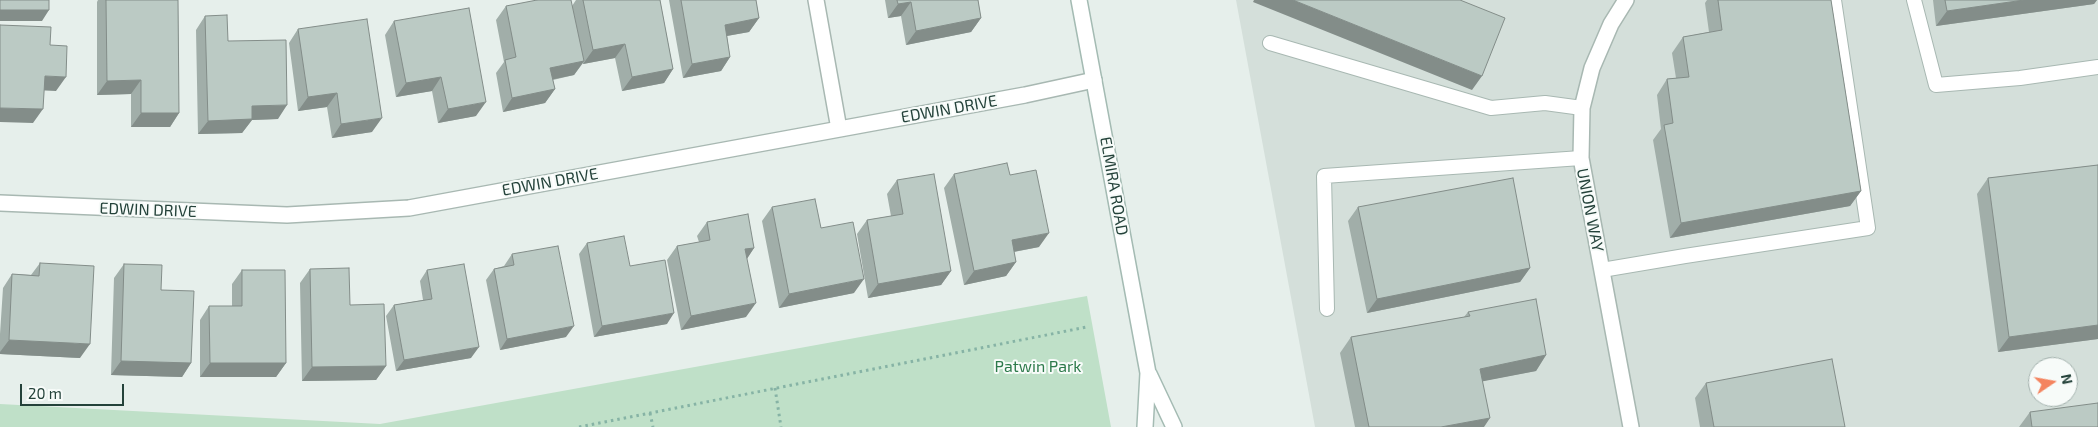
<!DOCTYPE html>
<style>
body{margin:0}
#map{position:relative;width:2098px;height:427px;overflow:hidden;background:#e6efeb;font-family:"Exo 2",sans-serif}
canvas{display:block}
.north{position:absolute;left:2028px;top:357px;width:50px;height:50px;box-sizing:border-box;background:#f7fbf9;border:1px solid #a3b1ad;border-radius:50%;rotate:78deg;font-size:14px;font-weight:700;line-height:20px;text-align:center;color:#24423a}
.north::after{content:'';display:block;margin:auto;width:18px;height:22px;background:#f4845f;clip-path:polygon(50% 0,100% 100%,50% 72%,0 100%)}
.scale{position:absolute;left:20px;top:384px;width:104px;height:22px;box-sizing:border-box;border:2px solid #24423a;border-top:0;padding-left:6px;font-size:15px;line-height:18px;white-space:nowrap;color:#24423a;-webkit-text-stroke:4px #f7fbf9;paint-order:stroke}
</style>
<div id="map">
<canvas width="2098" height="427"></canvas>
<div class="north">N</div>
<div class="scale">20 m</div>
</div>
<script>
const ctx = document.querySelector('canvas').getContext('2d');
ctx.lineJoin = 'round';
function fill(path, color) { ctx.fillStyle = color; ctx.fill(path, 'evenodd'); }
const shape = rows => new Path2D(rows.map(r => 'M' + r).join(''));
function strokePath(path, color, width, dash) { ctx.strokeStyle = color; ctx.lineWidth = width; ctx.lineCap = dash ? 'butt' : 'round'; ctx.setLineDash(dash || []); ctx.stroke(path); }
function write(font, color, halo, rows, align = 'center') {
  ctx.font = font + ' "Exo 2",sans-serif'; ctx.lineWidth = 4; ctx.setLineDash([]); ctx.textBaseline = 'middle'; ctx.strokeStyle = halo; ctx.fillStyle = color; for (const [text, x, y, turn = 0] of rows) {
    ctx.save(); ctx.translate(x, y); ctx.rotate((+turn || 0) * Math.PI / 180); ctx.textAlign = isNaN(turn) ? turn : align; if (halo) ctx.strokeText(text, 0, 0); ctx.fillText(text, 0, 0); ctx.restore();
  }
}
fill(shape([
 [1236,0,2098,0,2098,427,1315,427],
 [2038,367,2068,367,2068,397,2038,397]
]), '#d4dfda');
fill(shape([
 [1087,296,1111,427,0,427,0,404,380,424]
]), '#bfe0c8');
const lane = shape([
 [1914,0,1936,85,2020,78,2098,67],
 [1270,43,1491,108,1545,103,1582,108],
 [1602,270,1685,256,1868,228,1834,0],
 [1327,309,1324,176,1581,158]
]);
const street = shape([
 [816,0,839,129],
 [1626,0,1611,24,1592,68,1582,108,1581,158,1631,427],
 [0,203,287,215,409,208,1025,95,1094,80]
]);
const secondary = shape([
 [1079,0,1148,373,1145,427],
 [1149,374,1174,427]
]);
strokePath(lane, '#a8b8b2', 16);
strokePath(street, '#a8b8b2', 18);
strokePath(secondary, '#a4bbb3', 18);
strokePath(shape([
 [775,388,781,427],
 [650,413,653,427],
 [579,427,1087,327]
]), '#86b3a5', 3, [2.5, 4]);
strokePath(lane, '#fff', 14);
strokePath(street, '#fff', 15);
strokePath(secondary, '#fff', 15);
fill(shape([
 [98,0,178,0,179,113,170,127,131,127,131,94,97,95,97,2],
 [576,0,660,0,673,69,664,83,622,91,615,58,583,64,583,63,574,75,553,80,555,89,545,103,503,112,496,73,504,62,496,20,506,6,572,6],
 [669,0,756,0,759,18,749,32,727,36,730,57,721,71,683,78],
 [885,0,978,0,981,18,971,32,906,45,901,16,888,18],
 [1707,0,1831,0,1861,191,1850,206,1670,238,1653,140,1661,129,1657,95,1667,79,1676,78,1672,53,1683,37,1709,32,1705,3],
 [1933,0,2097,0,2094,4,1936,26],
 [205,16,228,41,278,119,252,120,242,133,198,134,196,30],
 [394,21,476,116,438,123,432,91,396,97,385,35],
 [298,29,372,132,332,138,327,107,298,111,289,43],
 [2098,165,2098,339,1998,352,1977,194,1988,178],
 [954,174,1010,175,1039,247,1014,252,1016,262,1006,276,964,285,944,188],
 [897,180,951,271,941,285,868,298,857,234,867,220,891,216,887,194],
 [772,207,854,293,779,308,762,221],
 [1358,207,1530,268,1520,282,1367,313,1348,221],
 [707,222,754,248,747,258,746,317,681,330,667,260,677,246,699,242,697,236],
 [587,243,630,266,667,324,594,337,579,254],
 [512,254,566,337,500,350,486,280,494,269,504,266],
 [40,263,80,358,0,354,0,334,3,288,12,274,31,275],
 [124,264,161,290,191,363,182,377,111,375,114,278],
 [310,269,350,305,386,366,376,380,302,381,300,283],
 [242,270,286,363,276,377,200,377,200,320,209,306,232,306,232,284],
 [427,270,471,358,396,371,386,316,394,305,423,300,420,281],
 [1468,312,1546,355,1536,371,1482,381,1484,427,1355,427,1340,353,1351,337,1464,317],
 [1706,383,1845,427,1700,427,1695,398],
 [2030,412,2098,427,2019,427]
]), '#a1aea9');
fill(shape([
 [1254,0,1293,0,1482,76,1472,90,1253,2],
 [2024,0,2097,0,2094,4,1936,26,1947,11],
 [911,2,901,16,888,18,898,4],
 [0,10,49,10,42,21,0,21],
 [759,18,749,32,715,38,725,25],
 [981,18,971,32,906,45,916,31],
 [625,44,615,58,583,64,593,50],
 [730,57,721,71,683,78,692,64],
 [584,61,574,75,540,82,550,68],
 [673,69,664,83,622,91,632,77],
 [45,76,66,77,56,91,35,90],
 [441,77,432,91,396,97,406,83],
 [141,80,131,94,97,95,107,81],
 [555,89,545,103,503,112,512,98],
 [337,93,327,107,298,111,308,97],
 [486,102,476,116,438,123,448,109],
 [287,105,278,119,252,120,242,133,198,134,208,121,252,106],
 [0,108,43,109,33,123,0,122],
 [141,113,179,113,170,127,131,127],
 [382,118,372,132,332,138,341,124],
 [1861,191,1850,206,1670,238,1681,223],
 [1049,233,1039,247,1002,254,1012,240],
 [754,248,745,262,745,249],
 [1016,262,1006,276,964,285,974,271],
 [1530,268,1520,282,1367,313,1377,299],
 [951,271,941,285,868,298,878,284],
 [864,279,854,293,779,308,789,294],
 [756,303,746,317,681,330,691,316],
 [674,313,667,324,594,337,602,326],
 [2098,325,2098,339,1998,352,2009,337],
 [574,326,566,337,500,350,507,339],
 [9,340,90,344,80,358,0,354,0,352],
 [479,347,471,358,396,371,404,360],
 [1546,355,1536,371,1469,384,1480,369],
 [121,361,191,363,182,377,111,375],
 [210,363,286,363,276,377,200,377],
 [386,366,376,380,302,381,312,367],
 [1490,418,1484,427,1441,427]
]), '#838d89');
const building = shape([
 [0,0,49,0,49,10,0,10,0,0],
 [106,0,178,0,179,113,141,113,141,80,107,81,106,0],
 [537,0,571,0,584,61,550,68,555,89,512,98,505,60,516,57,506,6,537,0],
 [583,0,660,0,673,69,632,77,625,44,593,50,583,0],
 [681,0,756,0,759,18,725,25,730,57,692,64,681,0],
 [897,0,978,0,981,18,916,31,911,2,898,4,897,0],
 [1293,0,1460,0,1505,18,1482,76,1293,0],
 [1718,0,1831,0,1861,191,1681,223,1664,125,1673,123,1667,79,1689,77,1683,37,1722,30,1718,0],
 [1945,0,2024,0,1947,11,1945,0],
 [469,8,486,102,448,109,441,77,406,83,394,21,469,8],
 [227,15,228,41,286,40,287,105,252,106,252,119,208,121,205,16,227,15],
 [367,19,382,118,341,124,337,93,308,97,298,29,367,19],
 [0,25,51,27,50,45,67,46,66,77,45,76,43,109,0,108,0,25],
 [1007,163,1010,175,1036,170,1049,233,1012,240,1016,262,974,271,954,174,1007,163],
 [2098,165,2098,325,2009,337,1988,178,2098,165],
 [934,174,951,271,878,284,867,220,903,214,897,180,934,174],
 [1513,178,1530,268,1377,299,1358,207,1513,178],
 [815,199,821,228,853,222,864,279,789,294,772,207,815,199],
 [748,214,754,248,745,249,756,303,691,316,677,246,710,240,707,222,748,214],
 [624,236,630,266,665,260,674,313,602,326,587,243,624,236],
 [558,246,574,326,507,339,494,269,514,265,512,254,558,246],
 [40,263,94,266,90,344,9,340,12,274,39,276,40,263],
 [124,264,162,265,161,290,194,291,191,363,121,361,124,264],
 [464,264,479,347,404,360,394,305,432,299,427,270,464,264],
 [349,268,350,305,384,304,386,366,312,367,310,269,349,268],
 [242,270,285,270,286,363,210,363,209,306,242,306,242,270],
 [1536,299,1546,355,1480,369,1490,418,1441,427,1369,427,1351,337,1470,316,1468,312,1536,299],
 [1832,359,1845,427,1714,427,1706,383,1832,359],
 [2098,403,2098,427,2032,427,2030,412,2098,403]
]);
fill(building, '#bbcac4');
strokePath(building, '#838d89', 1);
write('16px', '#24423a', '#f7fbf9', [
 ["EDWIN DRIVE",949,109,-10],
 ["EDWIN DRIVE",550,182,-10],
 ["ELMIRA ROAD",1114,186,80],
 ["EDWIN DRIVE",148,210,2],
 ["UNION WAY",1590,210,79]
]);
write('16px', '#2d7a4b', '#f7fbf9', [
 ["Patwin Park",1038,367]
]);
</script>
